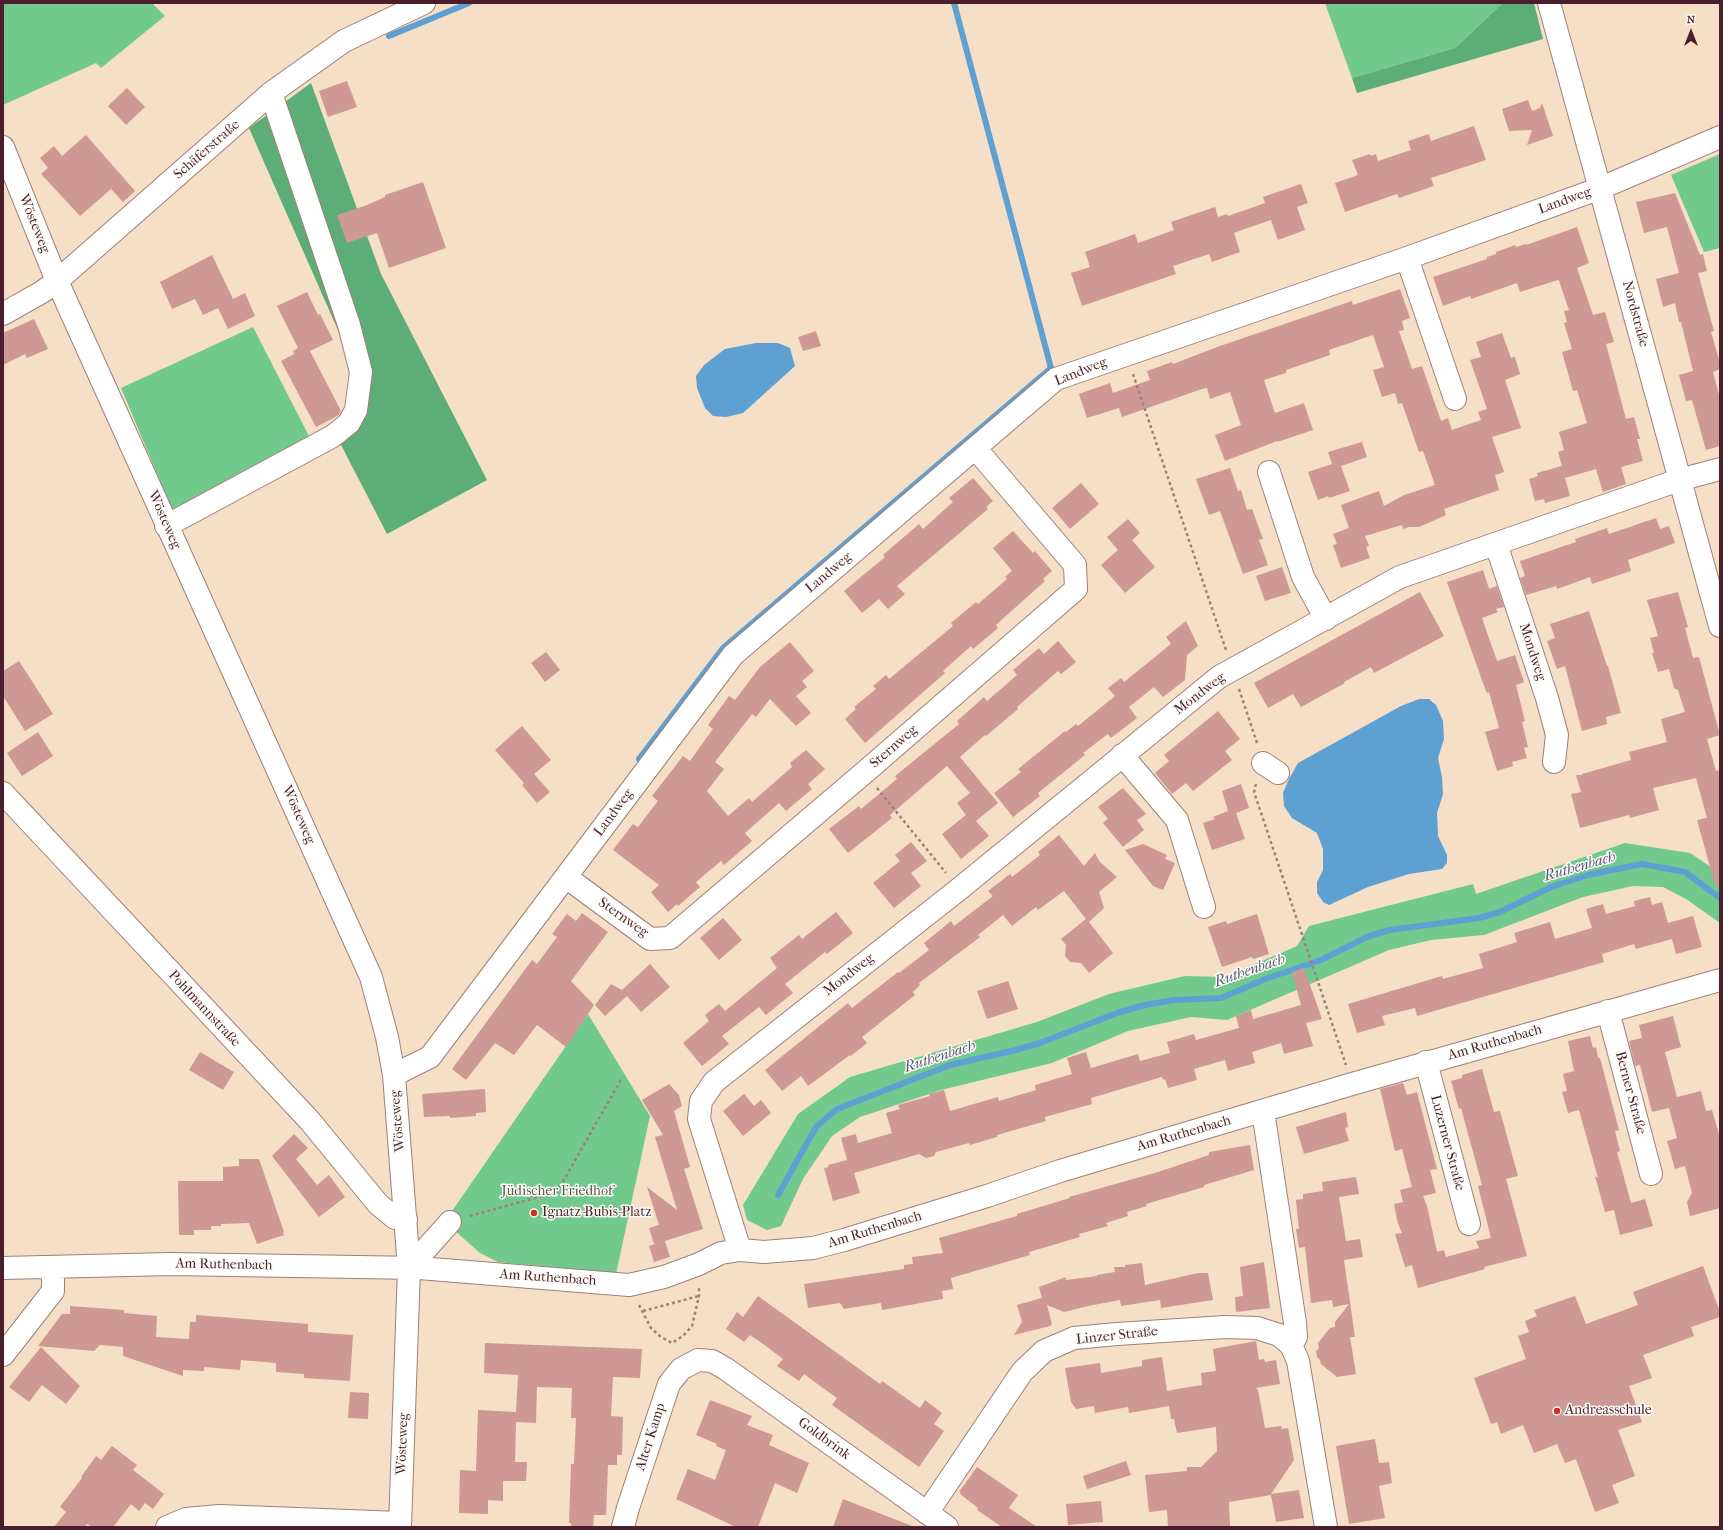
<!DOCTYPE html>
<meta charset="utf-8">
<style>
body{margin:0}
#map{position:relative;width:1723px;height:1530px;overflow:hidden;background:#f5dfc6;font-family:"IM FELL French Canon",serif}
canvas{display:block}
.frame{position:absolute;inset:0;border:4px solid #4a1f2b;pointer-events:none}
.north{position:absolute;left:1671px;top:12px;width:40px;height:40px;-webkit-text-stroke:3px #fdfcf7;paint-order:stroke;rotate:0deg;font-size:11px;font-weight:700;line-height:16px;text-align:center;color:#4a1f2b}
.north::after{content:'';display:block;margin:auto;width:14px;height:18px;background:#4a1f2b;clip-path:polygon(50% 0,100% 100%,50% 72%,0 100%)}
</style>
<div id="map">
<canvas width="1723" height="1530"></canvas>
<div class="frame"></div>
<div class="north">N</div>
</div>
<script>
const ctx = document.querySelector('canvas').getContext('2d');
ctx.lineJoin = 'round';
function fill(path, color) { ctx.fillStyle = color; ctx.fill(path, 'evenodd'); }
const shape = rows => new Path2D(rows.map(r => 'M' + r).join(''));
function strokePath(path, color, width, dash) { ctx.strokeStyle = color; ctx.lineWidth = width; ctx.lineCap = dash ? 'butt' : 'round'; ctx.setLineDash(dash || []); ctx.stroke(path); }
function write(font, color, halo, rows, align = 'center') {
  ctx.font = font + ' "IM FELL French Canon",serif'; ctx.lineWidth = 3; ctx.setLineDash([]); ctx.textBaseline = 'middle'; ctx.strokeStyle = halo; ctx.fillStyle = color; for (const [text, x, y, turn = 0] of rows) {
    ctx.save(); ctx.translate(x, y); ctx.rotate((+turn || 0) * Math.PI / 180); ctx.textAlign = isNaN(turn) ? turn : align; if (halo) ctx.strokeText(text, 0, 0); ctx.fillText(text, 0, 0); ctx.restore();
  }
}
fill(shape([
 [3,3,152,3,165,16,101,68,96,63,3,105],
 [1325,3,1503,3,1455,48,1352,78],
 [1720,154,1720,248,1704,252,1671,175],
 [253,327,311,440,174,514,121,388],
 [1625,843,1690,853,1720,873,1720,923,1686,899,1663,887,1633,886,1583,897,1484,935,1431,940,1389,950,1227,1020,1191,1017,1128,1031,1052,1063,941,1090,860,1117,832,1136,803,1179,781,1226,767,1230,747,1220,743,1205,798,1114,850,1077,1037,1022,1109,994,1185,976,1225,977,1297,946,1309,926,1473,884,1476,894],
 [588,1014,650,1116,616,1274,498,1262,480,1253,455,1231,450,1214]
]), '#72c98e');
fill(shape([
 [1503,3,1534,3,1543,39,1357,93,1352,78,1455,48],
 [311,83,381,274,487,480,387,534,339,441,345,418,355,369,249,128]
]), '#5dad79');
fill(shape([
 [756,343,778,343,790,348,795,366,743,413,726,417,713,416,705,408,697,388,696,376,704,365,725,349],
 [1419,699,1429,699,1436,705,1443,721,1444,739,1438,758,1442,777,1443,794,1437,813,1438,836,1447,855,1447,863,1442,869,1409,874,1368,887,1329,905,1323,902,1317,893,1317,882,1323,870,1323,849,1317,833,1292,818,1284,806,1283,793,1289,779,1298,763,1401,706]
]), '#5fa0d2');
strokePath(shape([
 [389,36,469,3],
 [639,759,723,648,1051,368,954,3],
 [778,1195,816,1127,837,1109,950,1065,1016,1050,1040,1043,1117,1013,1145,1005,1174,1000,1221,998,1268,978,1321,960,1369,936,1390,930,1479,918,1500,912,1551,887,1588,875,1642,864,1685,872,1720,898]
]), '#5fa0d2', 6);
fill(shape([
 [347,81,357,107,328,117,319,91],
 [127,88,145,107,126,125,108,106],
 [1528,100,1532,111,1540,108,1542,103,1553,136,1527,145,1532,130,1509,131,1502,109],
 [1474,126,1486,160,1431,178,1434,186,1399,198,1397,194,1345,212,1335,183,1358,175,1352,160,1370,154,1371,156,1376,154,1378,161,1411,150,1408,141,1429,134,1431,141],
 [86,135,135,191,123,202,111,189,80,216,41,174,48,168,40,158,54,146,62,156],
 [423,182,446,248,389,268,377,233,347,243,337,215,367,205,385,197,385,195],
 [1301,184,1308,203,1297,207,1305,230,1278,240,1271,220,1253,226,1234,233,1240,252,1212,262,1209,254,1173,266,1176,274,1082,306,1071,273,1090,267,1085,252,1135,234,1138,243,1174,230,1171,222,1215,207,1218,217,1227,214,1228,216,1265,203,1263,197],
 [1675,193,1700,255,1703,254,1707,271,1698,273,1714,331,1711,332,1720,363,1720,369,1713,372,1720,398,1720,446,1706,450,1692,400,1686,401,1679,375,1693,371,1681,322,1679,322,1675,303,1663,307,1656,279,1679,273,1667,227,1644,233,1636,202],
 [1577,227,1589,263,1577,268,1593,315,1605,312,1614,342,1606,344,1626,419,1634,417,1640,439,1637,439,1643,461,1621,467,1626,484,1603,492,1596,469,1565,478,1570,496,1545,503,1544,499,1535,501,1529,479,1538,476,1537,473,1562,466,1558,452,1564,450,1559,432,1587,423,1577,390,1573,391,1562,352,1572,349,1564,323,1567,322,1564,311,1569,310,1559,281,1558,280,1520,292,1517,283,1471,299,1470,296,1443,306,1433,277,1487,259,1487,257,1496,254,1496,252,1515,245,1516,247,1526,244,1526,245],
 [212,255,233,299,245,293,255,316,228,329,218,308,203,315,195,299,172,309,160,282],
 [1400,289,1410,318,1402,321,1404,330,1399,331,1412,369,1422,366,1441,421,1448,418,1452,430,1481,420,1478,412,1487,409,1470,360,1481,357,1476,342,1502,333,1511,358,1515,357,1520,374,1505,380,1521,428,1492,437,1504,472,1495,475,1499,490,1444,509,1446,515,1419,527,1409,527,1403,529,1402,525,1365,536,1369,546,1366,547,1370,558,1341,568,1333,545,1337,544,1333,534,1349,528,1341,505,1379,491,1384,506,1404,495,1435,485,1423,451,1419,452,1402,403,1398,404,1395,393,1382,397,1373,370,1384,367,1373,335,1329,350,1330,355,1286,370,1286,373,1264,380,1275,413,1304,403,1313,430,1277,442,1277,441,1225,461,1215,435,1241,425,1230,392,1210,399,1207,388,1202,389,1122,417,1119,408,1087,418,1079,394,1110,383,1113,393,1150,380,1147,371,1172,362,1173,364,1220,346,1352,301,1353,305],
 [307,292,318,315,320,314,333,340,310,351,341,411,339,415,316,427,281,361,294,354,293,351,298,348,277,306],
 [34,319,48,349,27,358,25,354,3,365,3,333],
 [816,331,821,346,803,351,798,337],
 [1362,442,1367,457,1341,466,1350,491,1329,498,1328,496,1318,500,1308,472,1332,464,1328,452],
 [1230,468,1238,491,1241,490,1247,510,1252,509,1263,539,1259,540,1268,565,1243,574,1220,511,1209,515,1196,479],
 [973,478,993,501,986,507,988,509,897,586,905,594,888,609,879,599,862,613,844,591,885,557,883,555,919,524,923,529,953,502,949,498],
 [1081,483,1099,504,1070,529,1052,508],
 [1656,518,1660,529,1669,526,1675,543,1628,560,1631,571,1592,584,1590,577,1557,589,1556,586,1526,595,1520,578,1525,576,1520,561,1576,542,1575,539,1607,528,1609,534],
 [1128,519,1140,533,1132,540,1155,567,1125,593,1101,565,1118,550,1107,537],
 [1013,531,1033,553,1035,551,1052,571,1043,579,1045,581,996,625,998,628,973,649,971,646,943,671,945,673,865,743,845,719,856,709,854,707,876,689,873,686,886,675,889,679,953,626,951,623,976,602,978,604,1007,579,1005,577,1012,571,993,548],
 [1282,567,1291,593,1265,601,1256,576],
 [1483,570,1489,589,1497,586,1504,607,1496,609,1498,612,1482,618,1497,661,1515,655,1524,682,1516,685,1525,721,1522,722,1528,747,1524,748,1527,758,1512,762,1513,766,1497,771,1485,732,1499,728,1489,692,1487,693,1483,683,1447,582],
 [1420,592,1444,636,1374,673,1371,667,1344,682,1345,683,1301,707,1293,694,1268,708,1254,683],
 [1678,592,1688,627,1685,628,1693,658,1699,657,1720,735,1707,739,1716,771,1720,770,1720,885,1715,885,1697,820,1707,818,1696,778,1653,788,1659,810,1630,818,1629,815,1580,828,1571,794,1581,792,1576,775,1582,775,1582,774,1631,760,1629,752,1667,742,1661,719,1685,712,1678,690,1674,688,1669,669,1658,672,1652,653,1654,653,1650,638,1658,636,1647,600],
 [1589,611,1607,666,1608,666,1621,713,1606,717,1607,724,1582,731,1565,666,1557,669,1547,641,1555,638,1550,624],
 [1186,621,1198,646,1187,655,1185,680,1163,697,1154,687,1129,707,1137,718,1111,738,1108,734,1083,753,1085,755,1038,793,1040,796,1013,817,994,793,1021,772,1018,769,1065,731,1066,732,1076,724,1078,726,1115,696,1108,688,1121,678,1124,682,1171,644,1166,637],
 [1058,641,1076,662,1061,674,1058,671,1017,707,1018,709,986,736,985,735,960,757,998,803,976,821,989,836,961,859,942,834,966,815,957,803,970,793,947,766,890,815,892,818,848,853,829,829,859,806,861,809,897,779,895,776,959,724,957,721,974,706,984,697,987,701,1017,675,1013,670,1039,648,1044,654],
 [790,642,814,671,802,681,807,687,796,696,811,713,796,726,770,699,756,717,752,714,715,762,724,769,707,791,728,816,749,798,752,802,792,767,790,763,806,750,825,769,808,784,812,789,786,811,779,803,745,833,752,841,724,865,721,861,696,882,700,887,678,906,677,904,668,912,651,892,659,885,613,850,633,824,638,827,658,801,652,796,683,756,690,761,713,729,708,725,729,696,735,700,760,667],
 [546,652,560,670,545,682,531,663],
 [19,661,53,714,25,731,3,696,3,671],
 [1218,711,1240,739,1225,751,1232,760,1193,791,1186,783,1172,794,1155,773,1169,761,1164,755],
 [522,726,551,760,534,774,550,792,537,803,522,785,524,783,495,750],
 [38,732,53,756,22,776,7,753],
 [1241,784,1249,808,1236,813,1245,839,1212,850,1203,823,1215,819,1213,817,1228,811,1222,791],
 [1123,788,1146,814,1137,820,1144,830,1123,847,1103,823,1108,819,1098,807],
 [1059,835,1084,866,1095,853,1099,861,1117,877,1099,892,1104,908,1089,922,1113,953,1089,973,1081,963,1070,962,1065,956,1066,945,1061,939,1086,919,1064,891,1038,910,1036,907,1012,926,1003,915,978,935,980,937,919,983,920,985,913,992,915,995,862,1037,867,1043,851,1056,850,1055,808,1086,801,1076,782,1091,765,1070,848,1003,852,1008,898,972,899,973,929,950,924,943,951,921,954,926,993,896,988,891,1010,874,1012,877,1040,855,1038,852],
 [911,842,927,861,911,873,921,886,894,908,873,883,900,861,895,855],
 [1143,844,1167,855,1165,859,1175,863,1163,890,1153,886,1125,850],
 [1650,897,1652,905,1662,902,1668,923,1693,916,1702,947,1676,954,1672,939,1636,949,1634,944,1602,954,1604,962,1417,1016,1415,1008,1382,1016,1385,1025,1357,1033,1348,1004,1442,976,1443,979,1483,968,1479,954,1517,942,1514,933,1550,922,1555,939,1592,928,1586,909,1603,904,1606,914,1635,906,1634,901],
 [836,912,853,933,827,954,825,952,785,984,793,993,766,1015,759,1007,722,1036,729,1044,702,1066,683,1043,709,1021,705,1015,719,1004,725,1011,777,968,770,958,799,935,802,939],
 [582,913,608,932,571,981,594,1005,566,1047,537,1025,514,1055,495,1043,466,1080,452,1069,532,960,537,964,557,937,552,934,567,914,576,921],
 [1257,914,1269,954,1253,959,1252,957,1222,967,1208,927,1226,921,1227,924],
 [723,918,742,940,719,960,700,938],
 [650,964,670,987,641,1012,627,996,605,1016,595,1005,611,984,622,990],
 [1304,968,1322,1019,1306,1023,1313,1046,1284,1054,1281,1043,1252,1052,1255,1063,1228,1071,1225,1060,1194,1069,1197,1080,1168,1088,1165,1079,1163,1080,1162,1077,1091,1098,1092,1104,1045,1117,1046,1121,997,1135,997,1137,970,1145,969,1143,936,1152,934,1156,926,1158,919,1154,854,1173,860,1193,833,1201,824,1168,829,1167,828,1165,847,1160,841,1138,856,1134,858,1143,892,1133,886,1113,900,1109,898,1105,930,1096,929,1094,944,1090,950,1111,998,1097,999,1101,1036,1090,1035,1085,1072,1074,1067,1058,1086,1052,1091,1068,1138,1054,1140,1061,1170,1053,1167,1042,1194,1034,1196,1040,1239,1028,1236,1016,1251,1010,1253,1019,1301,1005,1292,972],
 [1008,981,1018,1009,987,1019,977,991],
 [1673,1016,1681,1047,1665,1052,1677,1097,1701,1091,1706,1111,1712,1110,1720,1138,1720,1208,1690,1216,1687,1202,1692,1193,1685,1166,1675,1169,1667,1141,1677,1138,1669,1108,1652,1112,1640,1065,1635,1066,1629,1041,1642,1038,1639,1025],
 [1590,1036,1593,1048,1596,1047,1598,1058,1600,1058,1619,1130,1615,1131,1620,1151,1617,1152,1631,1203,1645,1199,1653,1226,1620,1235,1614,1210,1605,1212,1595,1176,1598,1178,1579,1110,1568,1113,1562,1092,1567,1091,1563,1074,1574,1071,1568,1041],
 [200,1052,234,1072,223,1090,189,1070],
 [1482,1069,1494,1112,1500,1111,1518,1176,1506,1179,1527,1256,1484,1267,1485,1269,1418,1288,1412,1265,1405,1267,1395,1234,1402,1233,1398,1224,1394,1204,1403,1202,1400,1190,1412,1187,1402,1149,1395,1151,1380,1089,1403,1083,1407,1095,1417,1092,1437,1169,1430,1170,1436,1193,1423,1196,1427,1206,1437,1252,1444,1250,1446,1257,1479,1248,1476,1241,1491,1238,1478,1186,1482,1185,1461,1108,1459,1109,1451,1081,1462,1078,1462,1075],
 [669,1084,679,1095,682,1106,674,1111,690,1167,684,1169,703,1229,665,1241,670,1257,654,1262,649,1246,661,1242,654,1244,649,1228,659,1225,647,1187,677,1210,655,1137,663,1135,642,1100],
 [485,1089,486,1112,476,1113,476,1116,450,1118,450,1116,424,1117,422,1094],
 [744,1094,754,1106,761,1100,771,1113,743,1136,723,1111],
 [1346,1112,1348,1127,1345,1128,1349,1141,1304,1154,1296,1127],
 [294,1134,308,1148,296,1159,317,1185,329,1175,345,1197,319,1217,272,1156],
 [1250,1145,1254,1170,1204,1185,1204,1187,1146,1204,1147,1206,1127,1212,1128,1216,1106,1223,1108,1226,1079,1234,1080,1237,1029,1252,1030,1255,951,1278,953,1289,942,1291,943,1299,882,1310,881,1303,844,1309,840,1303,808,1308,804,1284,904,1269,904,1265,913,1264,912,1257,943,1253,939,1238,1017,1216,1017,1214,1070,1198,1069,1197,1158,1172,1209,1155,1209,1152],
 [239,1159,259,1159,284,1232,283,1233,284,1235,257,1244,249,1223,221,1224,221,1226,211,1226,211,1230,194,1230,194,1235,179,1235,178,1181,223,1181,223,1167,239,1166],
 [1356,1177,1359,1194,1339,1197,1346,1241,1360,1239,1363,1257,1344,1260,1355,1337,1350,1337,1356,1374,1337,1377,1321,1364,1320,1360,1317,1357,1316,1351,1319,1348,1318,1343,1330,1328,1335,1327,1335,1322,1349,1304,1333,1307,1332,1300,1311,1303,1305,1247,1299,1248,1296,1229,1299,1229,1296,1200,1303,1199,1303,1194,1323,1191,1322,1182],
 [1264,1262,1270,1308,1236,1312,1235,1297,1243,1296,1240,1267],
 [1142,1263,1145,1285,1198,1273,1208,1273,1213,1300,1161,1308,1160,1300,1121,1306,1120,1300,1088,1306,1064,1312,1047,1305,1052,1324,1050,1326,1014,1335,1022,1322,1017,1305,1042,1298,1039,1287,1066,1277,1066,1280,1097,1276,1097,1275,1115,1272,1114,1267,1125,1267,1125,1265],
 [1703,1266,1720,1312,1720,1317,1691,1327,1694,1336,1643,1355,1652,1378,1629,1386,1642,1422,1618,1430,1635,1476,1612,1485,1619,1503,1595,1512,1576,1459,1565,1463,1557,1444,1534,1453,1523,1425,1501,1434,1497,1422,1491,1424,1474,1378,1526,1359,1518,1336,1529,1332,1525,1321,1537,1316,1534,1310,1575,1296,1586,1324,1638,1305,1633,1292],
 [758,1296,880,1384,882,1381,920,1408,925,1400,942,1413,934,1424,944,1431,919,1467,832,1405,837,1398,820,1386,804,1374,799,1381,777,1366,783,1359,766,1346,750,1335,744,1342,726,1329,737,1312,743,1317],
 [70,1306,124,1310,124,1313,157,1316,156,1337,189,1339,190,1322,196,1322,196,1315,308,1324,308,1332,353,1335,350,1381,304,1378,304,1374,276,1372,276,1363,241,1360,240,1370,204,1367,204,1371,183,1370,183,1376,123,1356,123,1347,100,1345,94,1351,38,1346,62,1314,70,1314],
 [1256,1341,1259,1360,1264,1359,1265,1362,1276,1360,1280,1384,1256,1388,1258,1390,1265,1428,1281,1426,1282,1429,1288,1428,1294,1460,1271,1494,1299,1490,1304,1518,1276,1522,1271,1495,1229,1502,1230,1527,1168,1527,1167,1510,1149,1512,1145,1475,1187,1471,1187,1467,1201,1467,1217,1451,1216,1427,1177,1433,1174,1419,1171,1419,1169,1406,1129,1413,1128,1407,1095,1413,1094,1406,1076,1409,1071,1402,1065,1368,1100,1363,1101,1373,1142,1366,1142,1360,1162,1357,1167,1391,1183,1388,1202,1385,1201,1373,1216,1371,1213,1349],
 [485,1343,642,1349,640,1378,613,1377,611,1416,623,1417,622,1455,617,1455,617,1465,608,1465,606,1515,594,1515,593,1527,571,1527,571,1523,569,1523,571,1464,574,1464,576,1418,571,1418,572,1388,537,1387,536,1423,516,1422,515,1462,527,1462,526,1481,503,1481,503,1501,488,1500,488,1514,459,1513,460,1470,476,1471,478,1410,516,1412,518,1375,484,1373],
 [41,1347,80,1386,66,1404,42,1385,29,1402,9,1387],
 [350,1392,369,1393,368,1419,348,1418],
 [710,1400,752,1416,747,1425,773,1435,769,1445,809,1463,797,1493,775,1483,758,1527,736,1527,676,1499,688,1469,715,1480,726,1450,716,1446,717,1444,696,1435],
 [1375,1439,1379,1463,1389,1462,1392,1483,1379,1486,1385,1518,1349,1524,1336,1446],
 [112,1446,137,1465,133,1470,164,1494,153,1509,145,1503,139,1511,131,1504,113,1527,92,1527,87,1524,85,1527,54,1527,66,1512,60,1507,82,1478,81,1477,96,1456,101,1460],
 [1126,1461,1131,1475,1087,1489,1083,1476],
 [977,1467,1018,1495,1009,1508,1037,1527,1002,1527,977,1510,978,1508,960,1494,961,1493,959,1492],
 [843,1499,912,1526,911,1527,833,1527],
 [1101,1501,1103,1522,1068,1525,1066,1504]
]), '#ce9894');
const minor = shape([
 [1549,3,1720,626],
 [3,147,57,281,371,977,387,1037,394,1075,409,1268,400,1527],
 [1407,258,1455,399],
 [3,314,42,292,57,281,271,93,344,41,424,3],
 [1269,472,1303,577,1326,619],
 [166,526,333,436,349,423,356,410,361,372,349,325,271,93],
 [1496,544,1547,698,1557,735,1554,762],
 [1122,755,1177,820,1204,907],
 [1263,763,1278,773],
 [3,793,310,1121,378,1204,395,1218,406,1219],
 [566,877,650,939,670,938,865,772,1076,589,1075,565,976,449],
 [1608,1011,1651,1174],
 [1426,1062,1469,1224],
 [394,1075,430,1057,733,655,1056,379,1407,258,1601,188,1720,137],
 [1263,1111,1295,1323,1296,1337,1291,1345],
 [740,1250,699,1119,701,1101,714,1082,958,890,1219,677,1400,577,1679,480,1720,469],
 [3,1268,170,1264,419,1268,629,1285,664,1277,699,1264,721,1253,740,1250,764,1252,813,1248,844,1240,987,1196,1060,1171,1352,1084,1720,980],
 [409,1268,450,1222],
 [3,1355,53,1291,53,1267],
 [927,1513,1022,1372,1044,1351,1074,1338,1117,1334,1225,1327,1257,1328,1279,1335,1291,1345,1298,1361,1326,1527],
 [167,1527,186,1519,219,1516,400,1523],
 [623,1527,628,1508,669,1384,681,1369,698,1360,712,1361,726,1369,947,1527]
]);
strokePath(minor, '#a07f78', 24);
strokePath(shape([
 [1133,374,1226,650],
 [1239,689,1257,743],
 [1256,784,1254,792,1346,1065],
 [877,788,946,873],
 [470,1216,557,1192,622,1078],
 [639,1305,651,1328,661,1337,672,1343,683,1336,692,1326,699,1296,699,1286],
 [643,1311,699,1296]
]), '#a07f78', 2.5, [3, 3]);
strokePath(minor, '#fff', 22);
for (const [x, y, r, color] of [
 [534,1213,4,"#c8321e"],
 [1557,1411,4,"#c8321e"]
]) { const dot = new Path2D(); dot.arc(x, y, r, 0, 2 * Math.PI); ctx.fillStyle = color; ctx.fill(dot); strokePath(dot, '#fdfcf7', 1.5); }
write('14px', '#4a1f2b', '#fdfcf7', [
 ["Schäferstraße",207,150,-41],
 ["Landweg",1565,201,-20],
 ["Wösteweg",34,224,68],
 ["Nordstraße",1635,314,75],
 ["Landweg",1081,372,-22],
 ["Wösteweg",164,520,66],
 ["Landweg",829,573,-40],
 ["Mondweg",1532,652,72],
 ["Mondweg",1200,694,-37],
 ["Sternweg",894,747,-41],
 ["Landweg",614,813,-53],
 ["Wösteweg",298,815,66],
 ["Sternweg",623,918,35],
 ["Mondweg",849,975,-38],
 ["Pohlmannstraße",204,1009,47],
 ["Am Ruthenbach",1495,1043,-16],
 ["Berner Straße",1630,1093,75],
 ["Wösteweg",398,1121,-95],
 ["Am Ruthenbach",1184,1134,-16],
 ["Luzerner Straße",1447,1143,75],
 ["Am Ruthenbach",875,1230,-17],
 ["Am Ruthenbach",224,1265,1],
 ["Am Ruthenbach",548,1278,4],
 ["Linzer Straße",1117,1336,-6],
 ["Alter Kamp",651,1437,-72],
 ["Goldbrink",824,1439,36],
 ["Wösteweg",403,1444,-88]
]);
write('14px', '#585a4e', '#fdfcf7', [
 ["Jüdischer Friedhof",557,1192]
]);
write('14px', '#4a1f2b', '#fdfcf7', [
 ["Ignatz-Bubis-Platz",542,1213],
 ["Andreasschule",1565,1411]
], 'left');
write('italic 15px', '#535976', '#fdfcf7', [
 ["Ruthenbach",1580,867,-16],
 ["Ruthenbach",1250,971,-19],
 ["Ruthenbach",940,1057,-18]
]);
</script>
